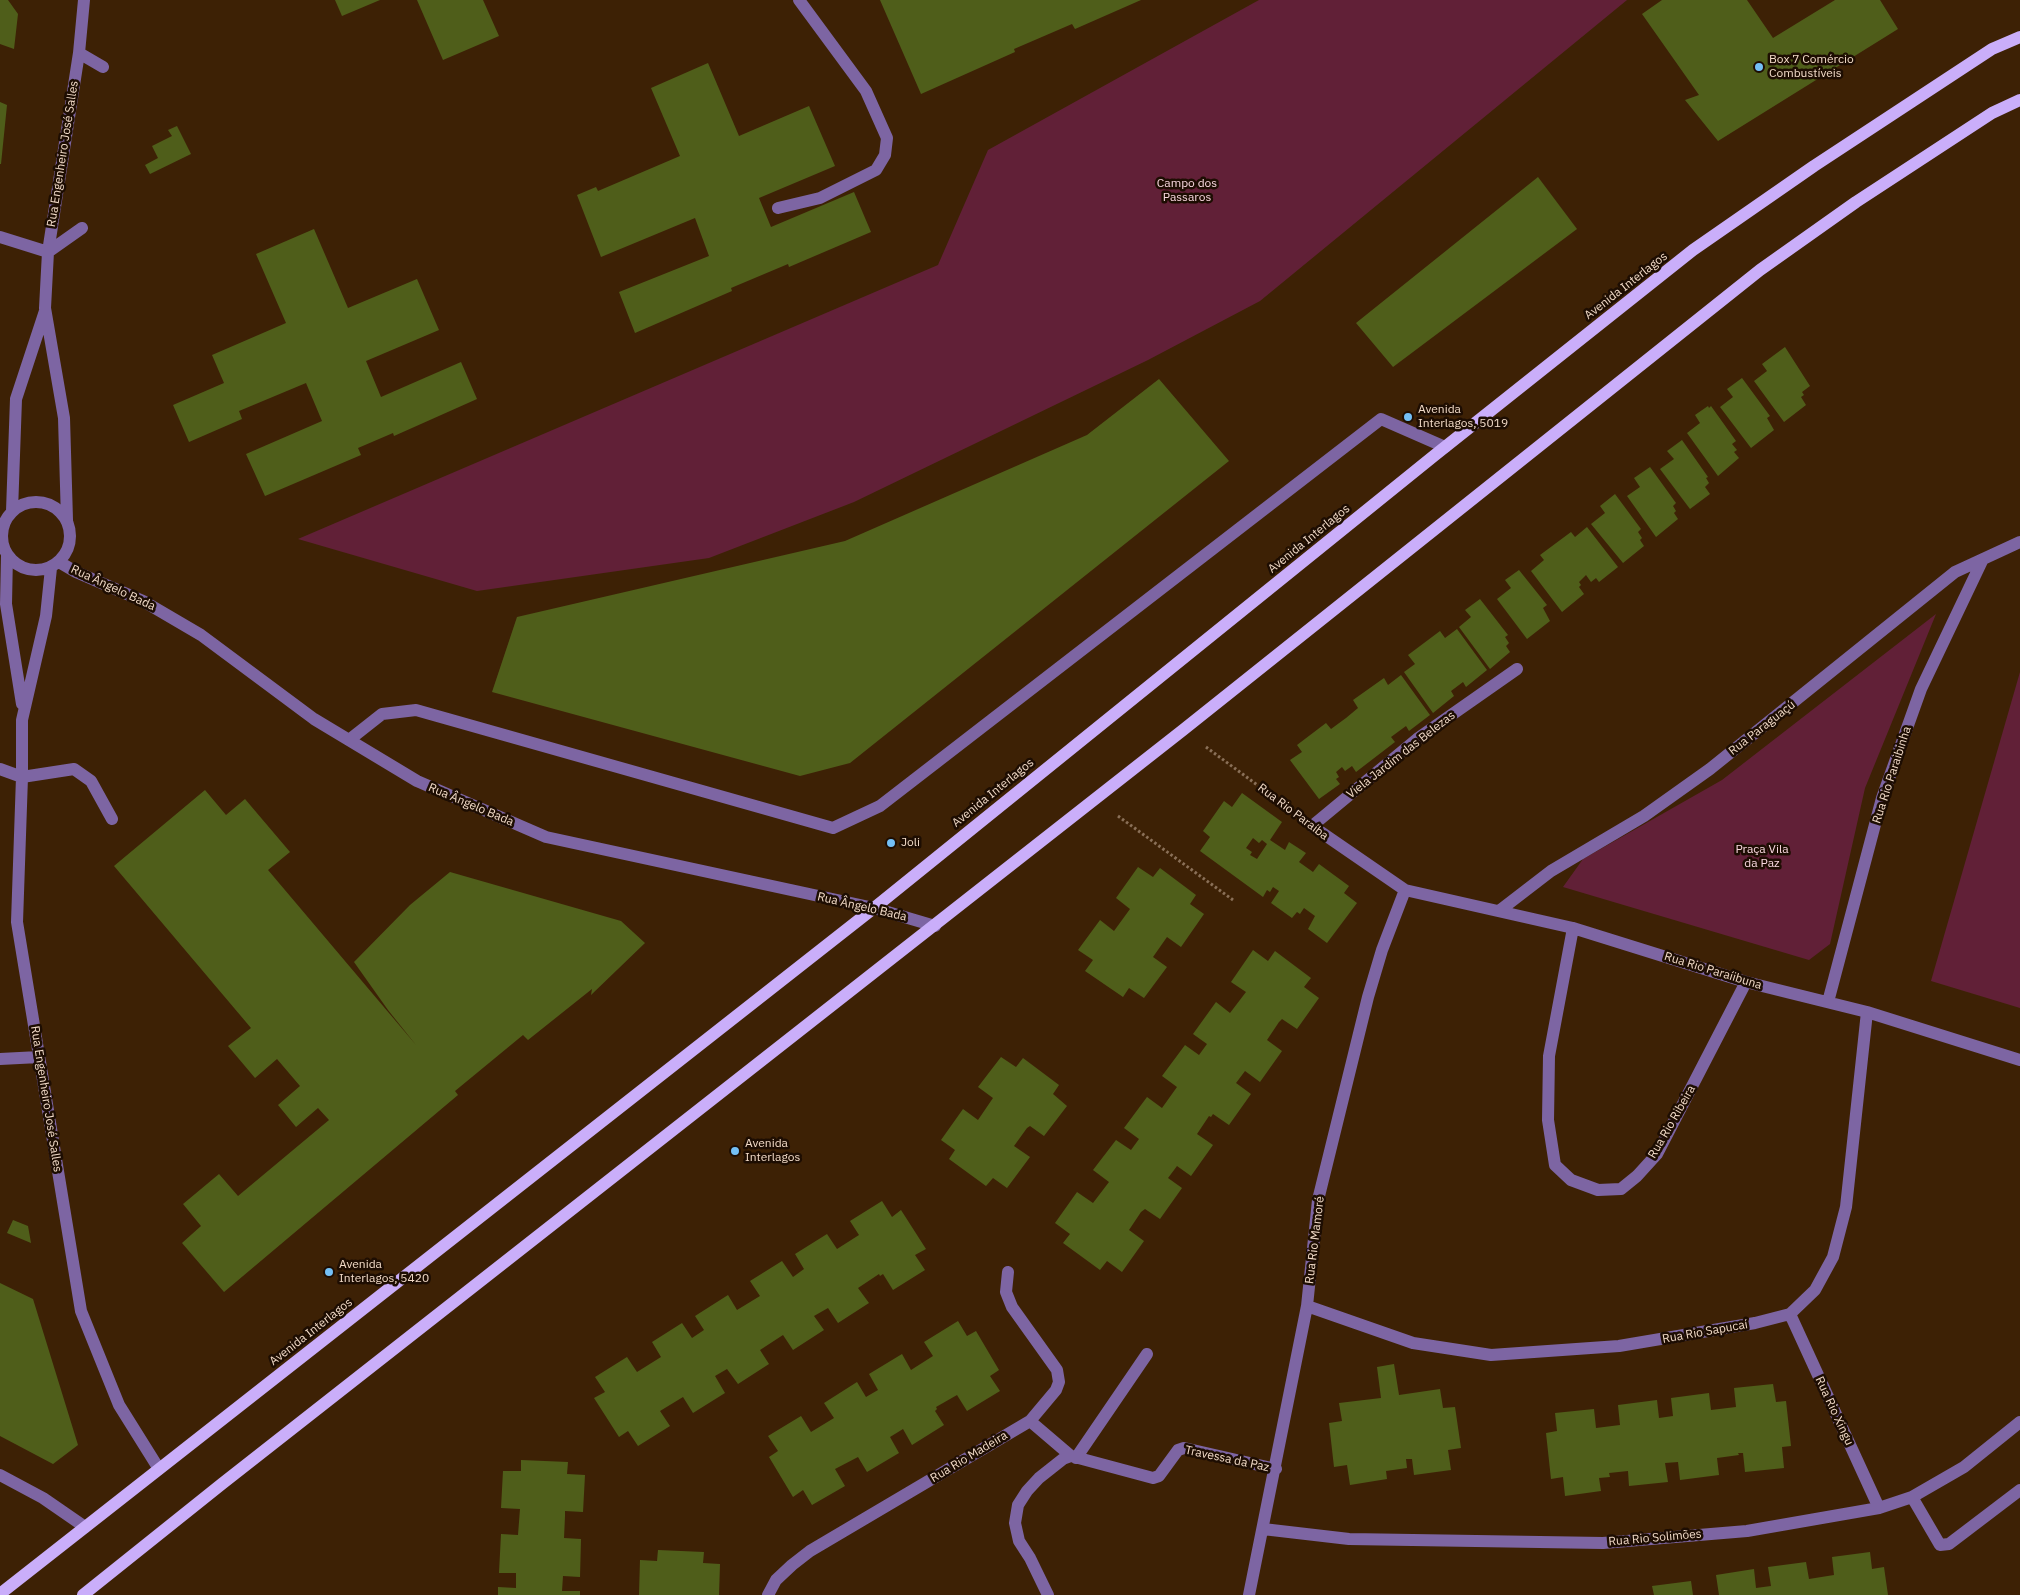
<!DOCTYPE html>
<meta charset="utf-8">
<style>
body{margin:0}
canvas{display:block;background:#3d2105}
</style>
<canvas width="2020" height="1595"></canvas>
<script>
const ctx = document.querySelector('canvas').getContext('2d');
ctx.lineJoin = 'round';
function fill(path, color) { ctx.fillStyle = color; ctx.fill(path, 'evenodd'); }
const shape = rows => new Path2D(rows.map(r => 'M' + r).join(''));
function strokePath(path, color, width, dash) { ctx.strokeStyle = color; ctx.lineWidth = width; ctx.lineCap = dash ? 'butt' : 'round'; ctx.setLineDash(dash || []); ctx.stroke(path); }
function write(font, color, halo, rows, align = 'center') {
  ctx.font = font + ' "IBM Plex Sans",sans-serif'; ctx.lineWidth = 5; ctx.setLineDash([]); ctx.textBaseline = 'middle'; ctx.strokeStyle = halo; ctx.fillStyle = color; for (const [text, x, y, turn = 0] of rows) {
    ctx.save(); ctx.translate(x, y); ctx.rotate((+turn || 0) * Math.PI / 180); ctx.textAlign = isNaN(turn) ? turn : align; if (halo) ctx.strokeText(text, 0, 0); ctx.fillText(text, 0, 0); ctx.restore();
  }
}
fill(shape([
 [1259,0,1627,0,1260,301,1148,360,854,502,709,558,477,591,298,539,938,265,988,150],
 [1936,614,1865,788,1830,944,1809,960,1563,887,1583,859,1722,780],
 [2020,672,2020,1008,1931,981]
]), '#612037');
fill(shape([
 [0,0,8,0,18,14,14,49,0,44],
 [335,0,380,0,342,16],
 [417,0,483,0,499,36,443,60],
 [880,0,1141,0,1075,29,1072,24,1014,49,1015,52,921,94],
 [1662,0,1747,0,1773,38,1835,0,1880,0,1898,29,1718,141,1685,100,1699,95,1642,14],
 [708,63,739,136,809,106,835,166,759,198,771,227,854,192,871,232,789,267,788,264,731,288,732,291,635,333,619,292,709,256,695,218,601,257,577,195,596,187,598,191,680,156,651,88],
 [0,102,7,105,1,164,0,164],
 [177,126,191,154,150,174,145,165,158,158,152,146,172,136,168,130],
 [1538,177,1577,229,1393,367,1356,323],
 [314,229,348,308,417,279,439,330,366,361,381,397,461,362,477,399,394,436,393,433,358,448,361,455,265,496,246,454,322,421,306,383,239,411,242,419,189,442,173,405,224,383,212,355,286,323,256,254],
 [1785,347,1810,386,1802,392,1804,395,1801,397,1806,405,1784,422,1754,381,1767,371,1762,364],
 [1742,378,1770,416,1767,418,1774,430,1751,448,1720,407,1733,397,1727,389],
 [1159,379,1229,461,850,763,800,776,492,692,517,617,845,541,1087,435],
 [1708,406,1709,408,1711,406,1736,441,1732,444,1737,450,1734,452,1739,458,1718,476,1687,433,1700,423,1695,415],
 [1682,440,1708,477,1706,478,1709,483,1705,487,1710,494,1690,509,1660,469,1674,459,1667,451],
 [1650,467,1676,503,1673,506,1676,511,1674,513,1678,519,1656,537,1627,496,1640,487,1634,478],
 [1615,494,1641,529,1638,532,1642,538,1640,540,1644,546,1623,563,1591,524,1605,513,1600,506],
 [1587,527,1618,567,1599,582,1596,578,1591,582,1586,575,1579,582,1581,585,1579,587,1584,594,1562,612,1531,571,1544,560,1540,555,1571,532,1575,537],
 [1519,570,1547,605,1543,608,1550,621,1527,639,1497,599,1511,588,1505,580],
 [1480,599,1508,635,1505,637,1509,643,1506,646,1510,652,1490,669,1459,627,1471,617,1465,610],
 [1457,629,1487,670,1466,687,1463,682,1451,691,1454,696,1433,713,1404,672,1415,664,1408,655,1440,631,1445,638],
 [1401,675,1430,715,1409,731,1406,726,1391,737,1395,742,1356,772,1352,766,1345,771,1342,767,1336,772,1339,777,1336,779,1340,784,1319,799,1290,760,1302,752,1297,745,1326,723,1331,729,1346,718,1358,708,1353,700,1384,678,1388,685],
 [205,790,226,815,245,799,290,852,268,870,416,1045,388,1010,354,962,410,905,450,872,621,921,645,943,591,995,592,989,528,1040,523,1035,455,1091,458,1095,224,1292,182,1243,201,1226,183,1204,219,1174,238,1196,329,1120,318,1108,296,1127,278,1105,300,1086,277,1059,255,1078,228,1046,251,1028,114,866],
 [1242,793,1282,822,1270,840,1285,850,1289,842,1306,853,1299,862,1313,872,1319,864,1349,886,1344,893,1357,903,1327,943,1308,929,1315,916,1304,908,1300,914,1297,912,1292,918,1271,903,1279,891,1273,887,1270,892,1267,890,1263,897,1200,851,1210,837,1203,831,1224,801,1232,807],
 [1253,838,1259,843,1262,840,1267,844,1257,859,1250,855,1252,852,1246,848],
 [1138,867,1153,877,1160,868,1196,895,1190,904,1204,914,1181,947,1167,937,1153,957,1167,967,1144,998,1129,988,1123,997,1085,971,1093,960,1078,950,1100,920,1114,931,1130,909,1116,898],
 [1253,950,1268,961,1275,951,1311,978,1304,987,1319,998,1297,1029,1282,1019,1279,1022,1267,1040,1282,1051,1260,1082,1245,1071,1236,1083,1251,1094,1229,1125,1213,1114,1211,1117,1209,1116,1197,1134,1213,1145,1191,1176,1177,1166,1168,1178,1182,1188,1160,1219,1145,1209,1141,1212,1129,1230,1144,1241,1122,1272,1107,1261,1100,1270,1063,1243,1070,1234,1055,1223,1077,1192,1093,1203,1109,1182,1093,1170,1116,1140,1131,1150,1139,1139,1124,1128,1147,1097,1162,1108,1177,1087,1162,1076,1185,1045,1199,1055,1207,1044,1193,1034,1216,1002,1230,1013,1246,992,1231,982],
 [1001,1057,1016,1067,1023,1058,1059,1085,1053,1094,1067,1106,1044,1136,1030,1126,1027,1128,1014,1146,1030,1157,1007,1188,993,1178,986,1186,949,1159,955,1150,941,1140,963,1109,978,1120,993,1098,978,1087],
 [882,1201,892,1217,901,1210,926,1249,915,1255,925,1270,893,1290,883,1274,880,1276,879,1274,858,1288,869,1303,838,1323,828,1308,814,1316,824,1330,793,1350,783,1335,760,1350,769,1364,738,1384,727,1369,715,1376,725,1393,693,1413,683,1397,660,1411,670,1426,638,1446,628,1431,619,1437,594,1398,605,1392,595,1377,627,1357,637,1372,661,1357,652,1342,682,1323,692,1338,704,1330,695,1316,728,1295,737,1310,760,1296,750,1281,782,1261,793,1277,804,1269,795,1254,827,1234,837,1249,859,1235,850,1221],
 [13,1220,28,1226,31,1243,7,1233],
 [0,1283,33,1299,78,1445,53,1464,0,1436],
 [958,1321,967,1336,976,1331,999,1370,990,1376,1000,1391,967,1411,957,1395,936,1407,937,1409,935,1411,944,1425,912,1445,903,1429,890,1437,899,1453,867,1472,858,1457,835,1469,845,1486,812,1505,803,1490,793,1497,769,1457,778,1451,768,1436,801,1416,811,1432,834,1418,824,1403,857,1382,866,1397,878,1390,869,1374,902,1354,911,1370,933,1356,924,1342],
 [1394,1364,1399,1395,1440,1389,1443,1408,1455,1407,1461,1448,1448,1450,1451,1470,1414,1475,1412,1459,1406,1459,1407,1468,1386,1471,1387,1479,1350,1485,1347,1465,1334,1467,1329,1423,1342,1421,1339,1403,1381,1398,1377,1367],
 [1773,1384,1776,1402,1786,1401,1791,1446,1782,1447,1784,1468,1745,1472,1743,1453,1738,1453,1739,1455,1717,1458,1719,1475,1680,1480,1678,1462,1665,1463,1668,1482,1629,1486,1628,1471,1609,1473,1610,1477,1599,1478,1601,1491,1565,1496,1563,1477,1551,1479,1546,1433,1557,1431,1555,1413,1594,1409,1596,1428,1620,1425,1618,1405,1657,1400,1659,1418,1673,1416,1671,1398,1709,1393,1711,1410,1736,1407,1734,1388],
 [521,1460,568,1462,567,1474,585,1475,583,1512,565,1511,565,1516,564,1538,581,1539,580,1577,563,1576,562,1591,580,1591,580,1595,498,1595,498,1587,516,1588,516,1573,499,1573,501,1534,518,1535,520,1509,501,1508,503,1471,521,1471],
 [658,1550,704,1552,703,1563,720,1564,719,1595,639,1595,640,1560,657,1561],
 [1870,1552,1872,1569,1884,1567,1888,1595,1719,1595,1716,1575,1754,1569,1756,1588,1771,1586,1768,1567,1806,1562,1809,1579,1834,1575,1832,1557],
 [1691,1581,1693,1595,1654,1595,1652,1586]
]), '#4f5e1a');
strokePath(shape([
 [1206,747,1291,810],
 [1118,816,1233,900]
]), '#8a7058', 3, [2.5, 2.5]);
strokePath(shape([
 [79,53,103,67],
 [778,208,820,198,876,170,885,155,887,138,866,91,799,0],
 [0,237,48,252,82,228],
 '2 536a34 34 0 1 1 68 0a34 34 0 1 1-68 0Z',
 [12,511,16,399,45,311],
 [67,520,64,418,45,308,48,252,79,53,84,0],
 [7,555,6,604,22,704],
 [59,562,76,572,143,601,201,635,314,719,417,781,546,837,874,908,935,926],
 [51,568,46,616,22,720,22,777,17,922,81,1311,119,1405,159,1469],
 [1517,669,1417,739,1312,826,1405,890,1573,928,1746,982,1867,1012,2020,1060],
 [349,740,382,714,416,710,833,828,880,806,1381,419,1445,447],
 [0,769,22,777,74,769,91,781,112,819],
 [1499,911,1551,871,1644,816,1710,769,1955,572,2020,542],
 [1573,928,1549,1056,1548,1120,1555,1165,1571,1180,1598,1190,1621,1189,1637,1176,1657,1154,1746,982],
 [1828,1002,1882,798,1921,689,1983,559],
 [0,1059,39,1057],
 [1307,1306,1413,1343,1491,1355,1619,1346,1755,1323,1790,1314,1815,1290,1833,1257,1846,1207,1867,1012],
 [1790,1314,1879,1508],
 [1030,1421,1071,1456],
 [1076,1458,1147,1354],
 [0,1475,43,1498,85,1527],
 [1912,1497,1940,1545,1949,1544,2020,1490],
 [1263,1529,1349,1539,1603,1543,1747,1531,1879,1508,1912,1497,1964,1467,2020,1422],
 [768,1595,776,1580,792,1565,810,1551,1030,1421,1056,1390,1059,1382,1057,1370,1012,1307,1006,1292,1008,1272],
 [1048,1595,1030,1558,1019,1541,1015,1523,1018,1505,1027,1491,1039,1478,1063,1459,1071,1456,1153,1478,1159,1476,1178,1450,1184,1448,1276,1469],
 [1249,1595,1307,1306,1318,1200,1368,997,1382,950,1405,890]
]), '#7d65a3', 12);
strokePath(shape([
 [0,1594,874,908,1435,455,1693,250,1814,166,1992,49,2020,37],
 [83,1595,223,1483,1183,730,1760,270,1856,202,1992,113,2020,100]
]), '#caaefa', 12);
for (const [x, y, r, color] of [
 [1759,67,5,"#74c0f6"],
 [1408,417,5,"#74c0f6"],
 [891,843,5,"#74c0f6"],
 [735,1151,5,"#74c0f6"],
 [329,1272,5,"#74c0f6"]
]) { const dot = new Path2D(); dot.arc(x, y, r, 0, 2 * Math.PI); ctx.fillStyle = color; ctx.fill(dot); strokePath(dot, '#1d0d02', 2); }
write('12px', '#f2dbc8', '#1d0d02', [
 ["Box 7 Comércio",1769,60],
 ["Combustíveis",1769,74],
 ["Avenida",1418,410],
 ["Interlagos, 5019",1418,424],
 ["Joli",901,843],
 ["Avenida",745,1144],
 ["Interlagos",745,1158],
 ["Avenida",339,1265],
 ["Interlagos, 5420",339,1279]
], 'left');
write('12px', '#f2dbc8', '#1d0d02', [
 ["Rua Engenheiro José Salles",63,154,-81],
 ["Avenida Interlagos",1626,286,-38],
 ["Avenida Interlagos",1309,539,-39],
 ["Rua Ângelo Bada",113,588,25],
 ["Rua Paraguaçú",1762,728,-38],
 ["Viela Jardim das Belezas",1401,755,-38],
 ["Rua Rio Paraibinha",1892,775,-72],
 ["Avenida Interlagos",993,793,-39],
 ["Rua Ângelo Bada",471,805,23],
 ["Rua Rio Paraíba",1293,812,37],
 ["Rua Ângelo Bada",862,907,13],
 ["Rua Rio Paraíibuna",1713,971,17],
 ["Rua Engenheiro José Salles",46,1099,81],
 ["Rua Rio Ribeira",1672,1122,-60],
 ["Rua Rio Mamoré",1315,1240,-83],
 ["Avenida Interlagos",311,1332,-38],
 ["Rua Rio Sapucaí",1705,1332,-10],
 ["Rua Rio Xingu",1834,1411,65],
 ["Rua Rio Madeira",969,1457,-31],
 ["Travessa da Paz",1227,1459,12],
 ["Rua Rio Solimões",1655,1538,-5]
]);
write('12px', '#f9d8e0', '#1d0d02', [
 ["Campo dos",1187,184],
 ["Passaros",1187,198],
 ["Praça Vila",1762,850],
 ["da Paz",1762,864]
]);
</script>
